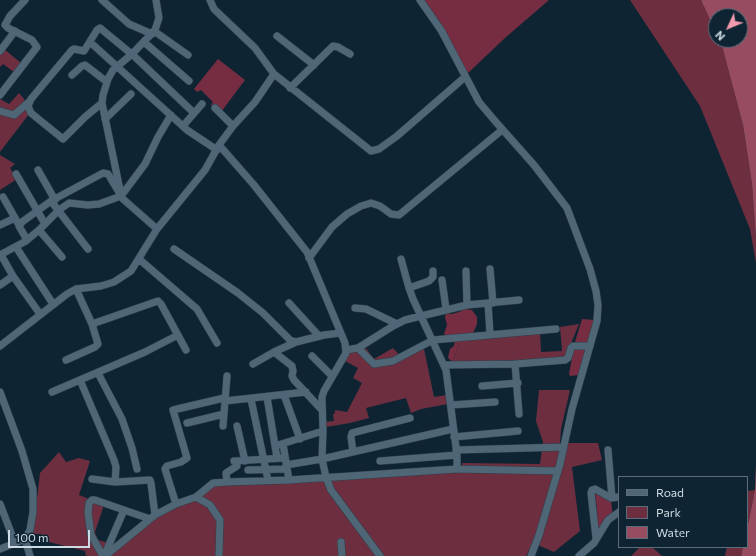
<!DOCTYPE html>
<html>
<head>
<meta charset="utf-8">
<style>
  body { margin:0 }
  #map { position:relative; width:756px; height:556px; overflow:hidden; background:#0e2432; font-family:Commissioner,sans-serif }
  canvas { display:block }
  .legend { position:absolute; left:618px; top:476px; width:130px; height:72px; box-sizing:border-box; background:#0e2432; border:1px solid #5b6d79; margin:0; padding:5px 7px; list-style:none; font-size:12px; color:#cedbe4 }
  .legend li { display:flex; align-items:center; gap:8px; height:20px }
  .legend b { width:20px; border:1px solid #5b6d79 }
  .north { position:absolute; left:708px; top:8px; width:40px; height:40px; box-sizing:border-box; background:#0e2432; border:1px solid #5b6d79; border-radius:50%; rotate:226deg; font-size:11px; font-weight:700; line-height:16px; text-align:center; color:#cedbe4 }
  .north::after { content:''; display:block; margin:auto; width:14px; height:18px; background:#f29aae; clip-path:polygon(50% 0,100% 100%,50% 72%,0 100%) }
  .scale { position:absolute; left:8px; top:530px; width:82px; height:18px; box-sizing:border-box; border:2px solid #cedbe4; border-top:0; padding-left:5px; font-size:12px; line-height:14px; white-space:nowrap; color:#cedbe4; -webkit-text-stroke:3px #0e2432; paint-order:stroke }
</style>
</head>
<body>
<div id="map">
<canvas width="756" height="556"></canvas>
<ul class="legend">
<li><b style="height:5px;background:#4e6676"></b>Road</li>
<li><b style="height:11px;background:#6d2f40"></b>Park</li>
<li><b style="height:11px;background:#984c60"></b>Water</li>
</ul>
<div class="north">N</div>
<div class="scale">100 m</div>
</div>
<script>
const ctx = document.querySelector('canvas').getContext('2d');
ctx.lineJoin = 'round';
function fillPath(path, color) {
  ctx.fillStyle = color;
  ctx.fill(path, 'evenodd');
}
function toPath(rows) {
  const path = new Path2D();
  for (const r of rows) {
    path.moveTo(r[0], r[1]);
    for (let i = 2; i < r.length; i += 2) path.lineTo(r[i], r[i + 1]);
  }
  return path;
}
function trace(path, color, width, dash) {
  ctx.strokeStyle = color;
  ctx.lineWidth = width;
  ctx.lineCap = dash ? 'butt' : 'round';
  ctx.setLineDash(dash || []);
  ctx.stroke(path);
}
const green = toPath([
  [630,0,701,0,716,33,716,40,719,40,722,46,743,125,752,184,756,239,756,263,750,229,700,106],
  [4,49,21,63,14,72,3,64,0,67,0,54],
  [19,93,24,99,29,114,0,152,0,99,9,104],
  [0,155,15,164,10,168,17,179,0,190],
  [579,324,568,351,564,358,468,363,453,362,459,343,470,340,540,332,541,352,562,351,560,327],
  [365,347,374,359,393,348,403,359,424,349,434,397,447,395,448,404,421,409,411,413,406,398,366,408,369,418,350,423,326,427,325,422,334,421,333,414,335,413,335,410,347,412,362,383,353,378,358,368,345,361,350,352],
  [539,390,570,390,561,429,560,443,598,443,602,460,572,467,580,531,554,552,533,543,526,556,86,556,85,551,41,540,41,534,33,534,40,473,59,452,66,462,79,458,90,461,79,495,104,505,95,532,98,540,115,545,154,514,195,495,213,482,462,467,462,463,540,464,543,442,536,421],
  [755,490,747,529,747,491],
  [640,547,652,547,662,556,631,556],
  [727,547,743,547,741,556,725,556]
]);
const forest = toPath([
  [423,0,549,0,505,38,467,74,440,22],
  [218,59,245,80,221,112,211,105,213,102,201,90,197,92,194,89],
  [465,309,472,310,477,317,477,324,470,340,466,343,459,343,453,362,448,358,450,349,454,346,455,340,446,336,444,334,447,325,445,317,446,313,452,314,459,312],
  [582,319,595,320,579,375,570,376,569,374,575,342],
  [595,494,611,500,613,519,597,541,590,512,597,510]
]);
const water = toPath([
  [701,0,756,0,756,239,752,184,743,125,722,46,719,40,740,40,740,16,716,16,716,33],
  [756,465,756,556,741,556,743,547,747,547,747,529,755,490]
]);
const street = toPath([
  [102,0,129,24,152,34],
  [210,0,214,9,255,48,274,74,371,151,379,149,397,136,465,77],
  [420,0,441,30,479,102,495,121,534,165,567,208,590,269,596,291,598,305,597,321,572,409,560,464,539,535,531,556],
  [154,31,188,55],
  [277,36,314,65],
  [90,42,187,130,217,150],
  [144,42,189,81],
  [0,51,15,31],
  [72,75,82,66,85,65,107,82],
  [290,88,333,46,338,47,350,54],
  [0,95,37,47,32,40,8,28,5,25,10,16,25,0],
  [102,103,85,117,63,139,31,113,28,106,31,99,72,50,74,49,84,51,97,30,100,28,134,56,194,113],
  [0,111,14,115,29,102],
  [105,119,131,94],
  [183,126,202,104],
  [233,126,255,102,274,74],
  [219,145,254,185,307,252,345,343,346,353,324,391,322,397,323,431,322,459,326,477,331,490,380,556],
  [38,170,55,200],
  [16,174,45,224],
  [120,190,102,103,103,95,108,79,113,70,132,54,155,30,159,18,156,0],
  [3,197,19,225],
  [51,201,88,249],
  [0,225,15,218],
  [39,230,59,210,69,203,88,205,99,204,121,196,145,164,158,137,171,115],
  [27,240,39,230,62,257],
  [16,247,53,304],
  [174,249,238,293,263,313,290,340,296,342,324,335,340,333],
  [0,255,26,241,27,240,19,226,22,222,51,201,103,173,108,174,123,199,157,229],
  [1,255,13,276,40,314],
  [309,258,332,227,347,214,361,206,371,203,380,206,391,214,399,215,502,130],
  [139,259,197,309,217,343],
  [401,259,409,288,413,299,446,370,457,455,457,469],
  [490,269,493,303],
  [466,271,467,305],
  [442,280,446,309],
  [0,285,13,276],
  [409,288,429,281,433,277,433,271],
  [289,303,319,336],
  [488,303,490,334],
  [355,308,366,309,397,324],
  [92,324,158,301,161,304,186,350],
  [0,346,67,294,76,289,101,286,114,282,131,271,157,229,205,170,219,145,233,126,215,108],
  [358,348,374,364,393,361,433,340,556,329],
  [346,350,358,348,393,326,405,320,421,316,467,305,519,300],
  [274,352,292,366,293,371,292,376,294,380,322,410],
  [312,356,332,376],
  [66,360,95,347,98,344,92,324,76,289],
  [253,364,274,352,296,342],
  [515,364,519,414],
  [444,365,515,364,565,360,568,358,571,348,573,346,590,346],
  [98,373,122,419,132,448,137,469],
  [80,380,114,460,116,467,115,482],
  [482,386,518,383],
  [0,392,22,451,33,489,33,512,30,530,25,539,30,556],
  [52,392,145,352,178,335],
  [284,395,300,439],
  [267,397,277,458],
  [251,399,268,480],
  [225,401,306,392],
  [451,405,495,402],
  [187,423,224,414],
  [223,426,227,376],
  [237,426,245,461],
  [454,437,518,431],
  [283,444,289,480],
  [275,446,323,431],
  [456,450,564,447],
  [608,450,612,498],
  [353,452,351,437,352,433,410,418],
  [234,461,285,458],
  [380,461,457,455],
  [286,465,322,459,453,429],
  [248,470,287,469],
  [92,479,115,482,150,480,151,483,155,515],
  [227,482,226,473,237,466,236,461],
  [196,497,213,483,227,482,289,480,457,469,558,471],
  [0,504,15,543],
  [176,504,165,469,167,466,181,462,187,458,173,410,224,398],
  [596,538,591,493,592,490,595,489,611,498,619,497],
  [341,542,342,556],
  [0,549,25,539],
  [105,554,124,510],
  [103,556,91,535,88,513,89,503,92,500,95,500,150,519],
  [105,556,155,515,176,504,196,497,210,505,220,520,219,556],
  [579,556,594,543,608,520,619,512]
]);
fillPath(green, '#6d2f40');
fillPath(forest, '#762d42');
fillPath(water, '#984c60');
trace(street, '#313e4a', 8);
trace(street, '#4e6676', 7);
</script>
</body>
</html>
